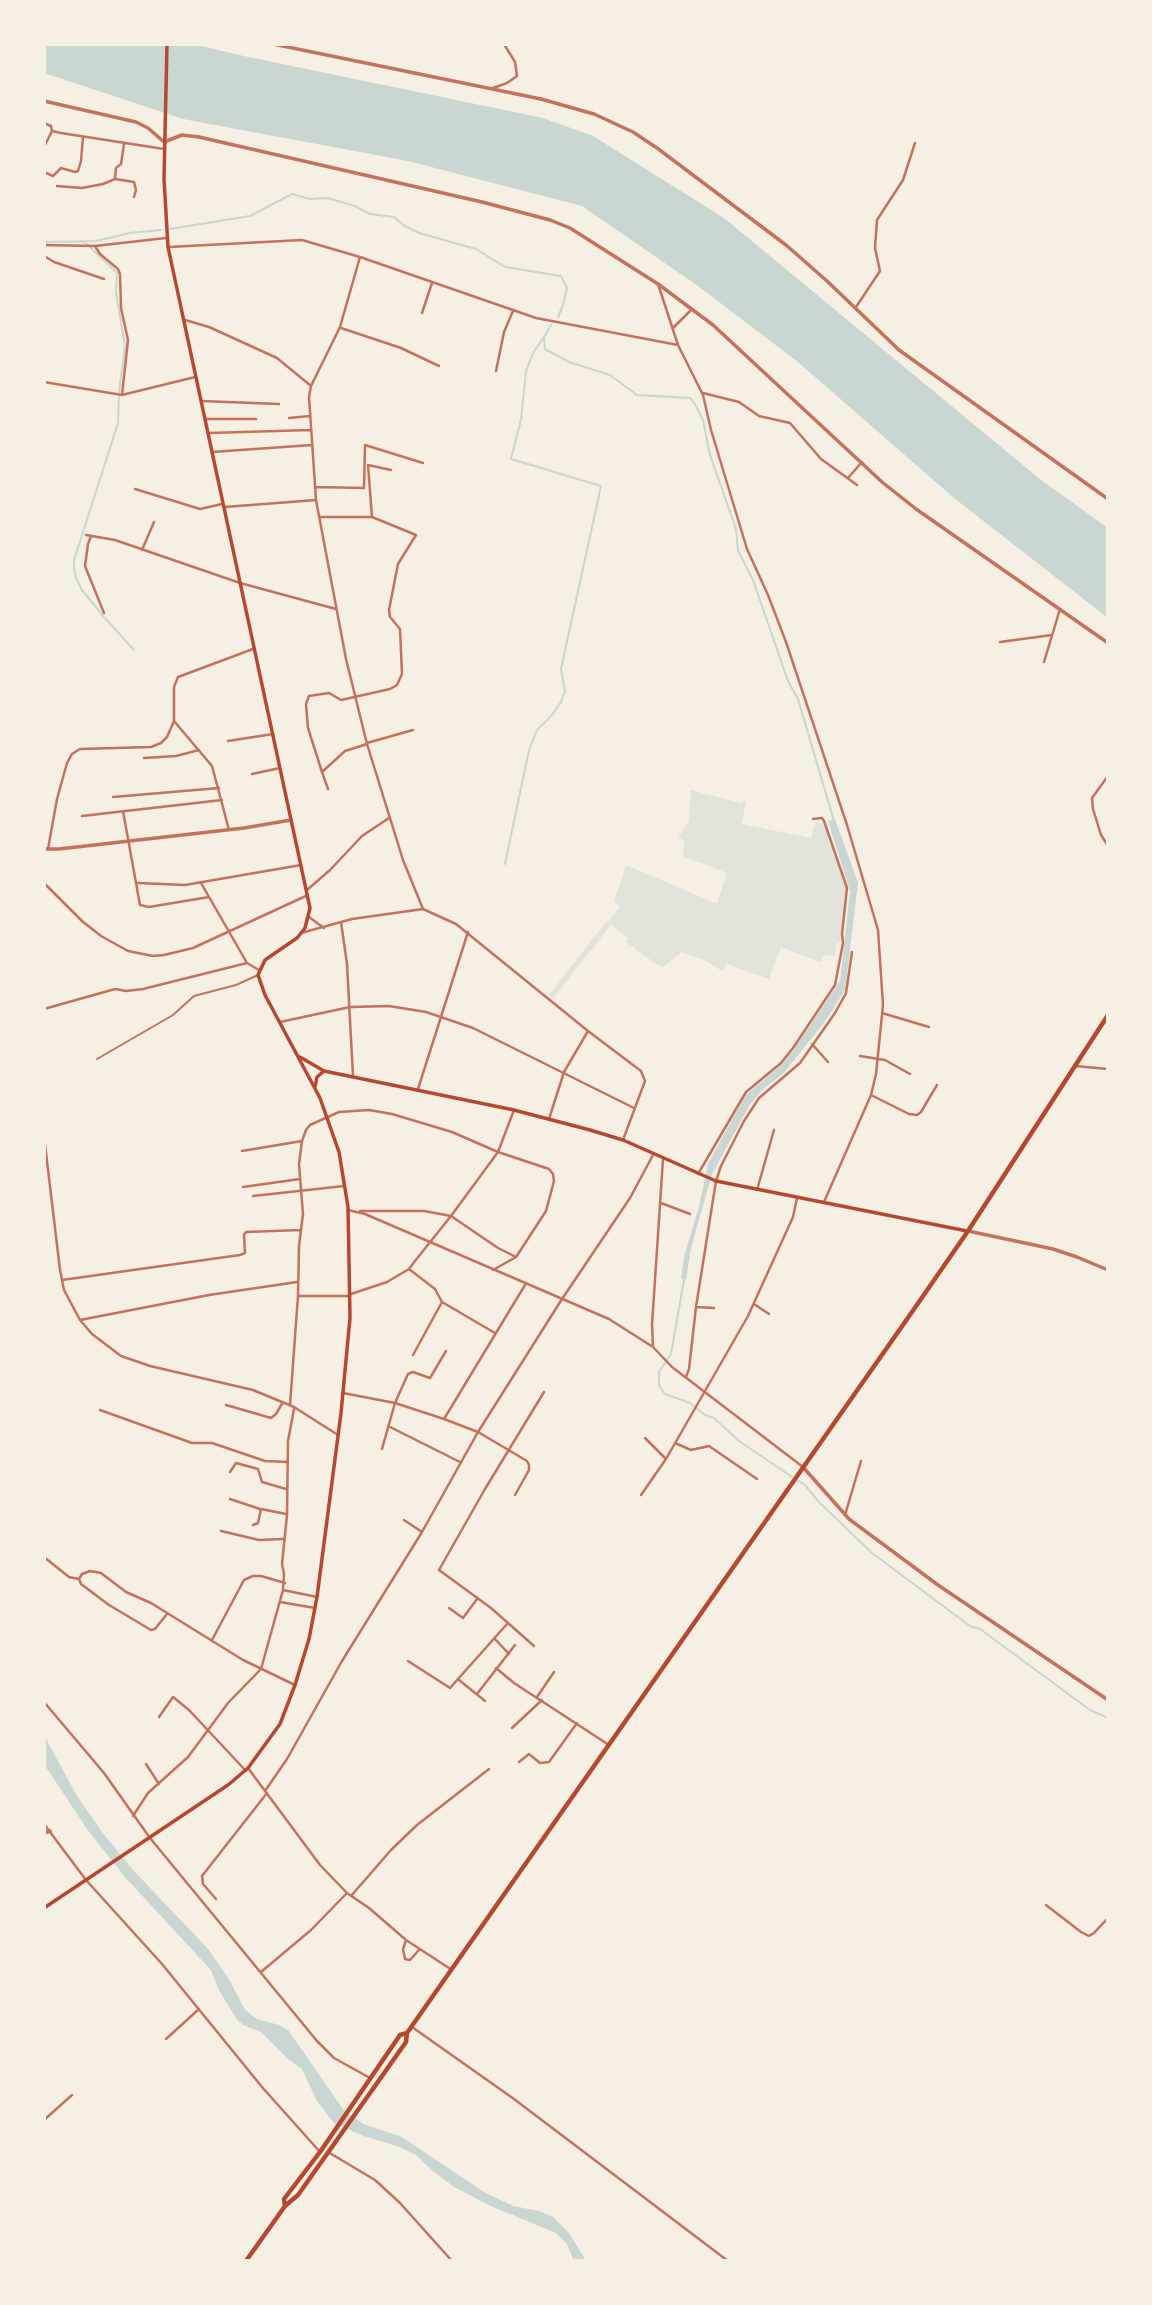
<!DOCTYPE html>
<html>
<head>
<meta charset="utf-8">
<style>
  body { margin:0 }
  #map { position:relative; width:1152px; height:2305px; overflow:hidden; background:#f6efe4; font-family:"Source Serif 4",serif }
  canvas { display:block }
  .frame { position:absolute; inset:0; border:46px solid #f6efe4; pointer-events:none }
</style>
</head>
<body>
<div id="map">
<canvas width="1152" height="2305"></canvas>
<div class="frame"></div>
</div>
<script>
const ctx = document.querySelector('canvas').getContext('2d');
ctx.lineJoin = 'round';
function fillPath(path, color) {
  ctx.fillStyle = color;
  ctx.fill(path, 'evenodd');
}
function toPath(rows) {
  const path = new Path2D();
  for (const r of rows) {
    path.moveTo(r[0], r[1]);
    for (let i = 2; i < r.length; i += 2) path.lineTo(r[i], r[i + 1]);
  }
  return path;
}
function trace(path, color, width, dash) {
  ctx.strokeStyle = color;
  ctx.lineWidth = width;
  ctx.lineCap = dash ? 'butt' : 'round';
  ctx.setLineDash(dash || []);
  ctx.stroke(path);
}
const green = toPath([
  [691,790,740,803,743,801,746,802,742,824,811,838,816,822,823,824,842,875,846,890,840,943,837,943,835,956,824,955,820,962,781,947,769,979,727,964,722,971,704,960,682,952,663,967,656,964,626,942,628,938,611,925,553,998,549,995,606,922,608,922,620,907,614,901,626,865,717,904,727,873,683,856,685,842,678,838,689,821]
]);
const water = toPath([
  [44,44,193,44,239,55,543,118,593,136,724,218,1041,480,1108,528,1108,618,954,498,798,362,698,286,582,206,408,161,183,119,44,73],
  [835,819,858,883,845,990,826,1020,784,1073,762,1090,749,1106,712,1174,691,1248,686,1280,681,1279,684,1257,699,1207,708,1164,722,1138,746,1095,781,1065,793,1051,840,981,850,891,828,821],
  [44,1735,77,1796,105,1836,133,1870,208,1949,229,1979,245,2010,257,2019,279,2025,288,2030,343,2109,363,2124,402,2137,484,2192,513,2206,539,2211,553,2217,569,2233,586,2261,574,2261,567,2244,556,2233,491,2206,454,2187,434,2172,416,2155,400,2147,364,2136,334,2123,317,2101,302,2069,288,2059,261,2032,243,2025,236,2018,219,1990,211,1970,124,1876,87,1829,44,1764]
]);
const stream = toPath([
  [170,229,250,216,292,194,310,199,328,198,355,206,370,214,394,217,403,225,419,233,476,249,505,267,561,276,567,288,563,305,558,317],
  [80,240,88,245,117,273,116,293,125,346,119,392,118,423,74,560,74,567,76,578,82,590,104,617,134,650],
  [44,242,96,241,130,233,161,230],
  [551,325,544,337,545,349,569,362,610,375,637,395,690,398,695,404,703,420,710,455,736,529,738,551,753,580,788,681,798,699,834,821],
  [505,864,529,750,537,730,552,715,561,702,565,691,561,669,601,486,511,459,521,420,526,371,533,353,544,337],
  [684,1280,671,1354,659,1372,659,1385,665,1394,690,1403,705,1415,714,1418,739,1441,792,1477],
  [797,1480,805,1485,819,1502,872,1553,970,1626,980,1629,1090,1710,1108,1718]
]);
const service = toPath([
  [97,1059,173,1015,194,996,236,985,258,975]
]);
const minor = toPath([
  [493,88,507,83,517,76,515,62,504,44],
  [44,123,51,126,52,131,61,133,164,149],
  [44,147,52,131],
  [44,172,53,176,61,168,75,172,78,171,81,161,83,137],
  [115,179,134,182,136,190,134,197],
  [57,186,82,188,103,184,115,179,116,168,121,164,124,144],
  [44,245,95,246,166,238],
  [95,246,100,254,118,269,120,274,121,308,128,340,122,395],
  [169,247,302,240,360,257,536,318,678,345],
  [44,256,54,262,104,279],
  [360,257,340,327,311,386,309,397,316,500,346,659,367,744,403,860,423,909],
  [658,284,678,345,703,395,711,430,747,549,768,595,786,642,847,825,878,930,883,1005,876,1074,871,1095,824,1202],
  [856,307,880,271,875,248,877,220,903,180,915,143],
  [422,313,432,283],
  [185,320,209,327,277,358,311,386],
  [341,328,401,348,439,366],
  [673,328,692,309],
  [496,371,504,332,513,311],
  [44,382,122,395,195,377],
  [703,393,739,402,759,416,790,423,821,459,857,485],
  [201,401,279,404],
  [289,418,310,416],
  [205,419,256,419],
  [209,433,311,430],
  [212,452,312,445],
  [848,478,862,462],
  [316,487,364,488,365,445,423,463],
  [135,489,200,509,222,504],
  [225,507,316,500],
  [319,517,372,517,368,465,391,470],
  [86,535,115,540,240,583,336,609],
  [91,536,88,544,85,566,104,613],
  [142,550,154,522],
  [1000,642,1052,635],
  [1044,662,1060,609],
  [174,721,212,766,229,830],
  [228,741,273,734],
  [367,743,413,730],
  [144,758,176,756,199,750],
  [322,772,308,728,306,704,309,696,329,693,341,700,390,689,397,685,402,674,400,629,390,617,389,610,398,564,416,535,372,517],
  [252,774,280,768],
  [1108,776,1092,798,1093,809,1101,835,1108,846],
  [328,789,322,772,345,751,367,744],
  [113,797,219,788],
  [123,811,140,905,149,907,209,897],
  [82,816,222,800],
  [48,849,57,799,67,763,72,754,80,749,151,747,161,743,167,737,174,721,174,687,178,677,253,649],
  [44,883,82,921,101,936,128,951,153,956,164,955,193,948,308,895],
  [138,883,185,885,301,865],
  [201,883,247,963,259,970],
  [307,890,330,870,362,836,389,818],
  [309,917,324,928],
  [341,922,347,964,353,1076],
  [301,933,352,919,423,909,456,924,588,1031,641,1071,645,1081,623,1140],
  [44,1009,115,989,126,991,143,989,247,963],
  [882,1013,929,1027],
  [280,1022,350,1007,389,1006,426,1012,473,1028,634,1108],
  [812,1044,828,1062],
  [860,1056,885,1060,910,1074],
  [1075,1066,1108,1069],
  [418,1089,468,932],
  [871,1095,909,1114,917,1115,921,1112,937,1085],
  [549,1119,564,1072,588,1031],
  [44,1136,60,1270,64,1290,80,1320,92,1334,121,1356,150,1366,253,1390,294,1407,338,1435],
  [242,1151,302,1141],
  [698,1174,746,1092,781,1063,793,1048,835,985,843,943,842,934,847,888,824,821,822,818,813,819],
  [243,1187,300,1179],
  [757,1190,774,1130],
  [253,1196,344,1186],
  [661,1203,690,1214],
  [348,1210,365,1214,609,1319,653,1347,672,1367,803,1467],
  [360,1211,424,1211,451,1216,498,1248,516,1257],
  [409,1269,435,1289,442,1302],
  [62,1280,240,1255,245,1253,244,1235,246,1232,300,1230],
  [351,1294,387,1282,409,1269,415,1261,451,1216,498,1152,514,1110],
  [298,1296,350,1296],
  [754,1304,769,1314],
  [696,1307,714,1308],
  [80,1320,209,1295,297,1282],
  [653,1347,652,1325,663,1159],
  [413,1355,442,1302,495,1333],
  [686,1377,689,1369,696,1307,716,1181,721,1166,744,1121,759,1098,800,1063,835,1013,846,993,852,952],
  [343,1393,395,1403,444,1419,478,1432,500,1445,527,1461,529,1465,529,1470,515,1495],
  [226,1405,271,1418,276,1414,283,1402],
  [290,1405,298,1296,299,1246,303,1214,299,1164,302,1141,306,1130,310,1125,339,1112,369,1110,392,1114,452,1132,498,1152,549,1169,553,1174,554,1181,546,1211,516,1257,493,1270],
  [294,1409,288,1441,287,1515,282,1564,284,1574,283,1590,317,1597],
  [100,1410,192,1443,212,1443,265,1461,288,1462],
  [444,1419,525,1285],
  [388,1426,460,1462],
  [645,1438,666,1459],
  [675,1443,691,1450,709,1446,757,1479],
  [382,1449,395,1403,408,1374,413,1372,430,1378,446,1351],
  [230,1472,236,1463,258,1469,262,1482,286,1489],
  [641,1495,666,1459,748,1316,793,1217,797,1198],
  [230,1499,260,1509],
  [845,1515,861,1461],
  [404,1520,422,1532],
  [253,1525,258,1523,261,1509,286,1514],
  [221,1531,259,1540,283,1539],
  [44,1557,69,1577,79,1579,81,1584,109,1605,151,1630,155,1629,167,1614],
  [79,1579,82,1574,90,1571,101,1573,126,1592,151,1603,243,1660,295,1685],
  [280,1602,315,1608],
  [449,1608,463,1618,477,1599],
  [495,1639,509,1654],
  [212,1640,244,1580,253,1576,261,1576,285,1583],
  [534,1646,491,1608,439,1570,485,1489,544,1392],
  [408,1661,450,1688,507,1624],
  [496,1668,514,1683,609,1745],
  [459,1680,485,1701],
  [477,1694,515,1645],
  [537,1697,554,1672],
  [44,1702,104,1773,150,1838,317,2041,334,2058,370,2078],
  [159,1717,173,1697,189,1710,246,1771],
  [512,1728,542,1700],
  [519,1762,529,1754,540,1763,549,1762,577,1723],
  [146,1764,159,1784],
  [248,1768,320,1865,347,1893,369,1908,406,1940,452,1970],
  [265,1791,287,1759,342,1661,422,1532,478,1432,562,1299,630,1198,653,1155],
  [133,1816,148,1793,188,1757,228,1703,261,1669,283,1590],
  [44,1824,86,1880,162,1964,262,2087,320,2152],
  [351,1896,391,1850,417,1825,489,1769],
  [216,1899,203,1884,202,1876,267,1793],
  [1046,1905,1081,1932,1089,1936,1094,1933,1108,1918],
  [406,1940,403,1949,405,1959,410,1960,419,1950],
  [261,1972,311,1930,346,1894],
  [412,2027,514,2099,728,2261],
  [166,2039,199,2009],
  [44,2120,72,2095],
  [328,2152,375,2180,400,2203,452,2261]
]);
const tertiary = toPath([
  [273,44,541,99,594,114,633,132,657,148,786,245,827,281,899,350,1108,499],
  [44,101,136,122,148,128,164,142,182,135,199,137,482,202,550,220,570,228,658,284,713,325,882,482,916,509,1108,643],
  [44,849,59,849,244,828,291,820],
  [968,1231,1053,1249,1077,1257,1108,1270],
  [803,1467,849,1519,938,1585,1108,1700],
  [44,1833,50,1831]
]);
const secondary = toPath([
  [300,1057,324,1071,514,1110,590,1130,623,1140,716,1181,967,1231],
  [315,1087,317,1077,324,1071],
  [44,1908,228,1785,248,1768,280,1724,295,1685,309,1639,317,1597,341,1413,350,1318,348,1207,339,1152,320,1098,265,995,258,975,265,960,297,938,305,928,310,908,168,247,164,179,167,44]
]);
const trunk = toPath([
  [285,2206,298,2195,375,2086,406,2042,407,2033,912,1312,968,1231,1108,1015],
  [246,2261,285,2206,284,2199,320,2152,400,2035,407,2033]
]);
fillPath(green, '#e2e4dc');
fillPath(water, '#c9d6d2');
trace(stream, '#c9d6d2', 2);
trace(service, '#c5725c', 2);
trace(minor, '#c5725c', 2.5);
trace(tertiary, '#c5725c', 3.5);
trace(secondary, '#b5482f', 3.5);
trace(trunk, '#b5482f', 4.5);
</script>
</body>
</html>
